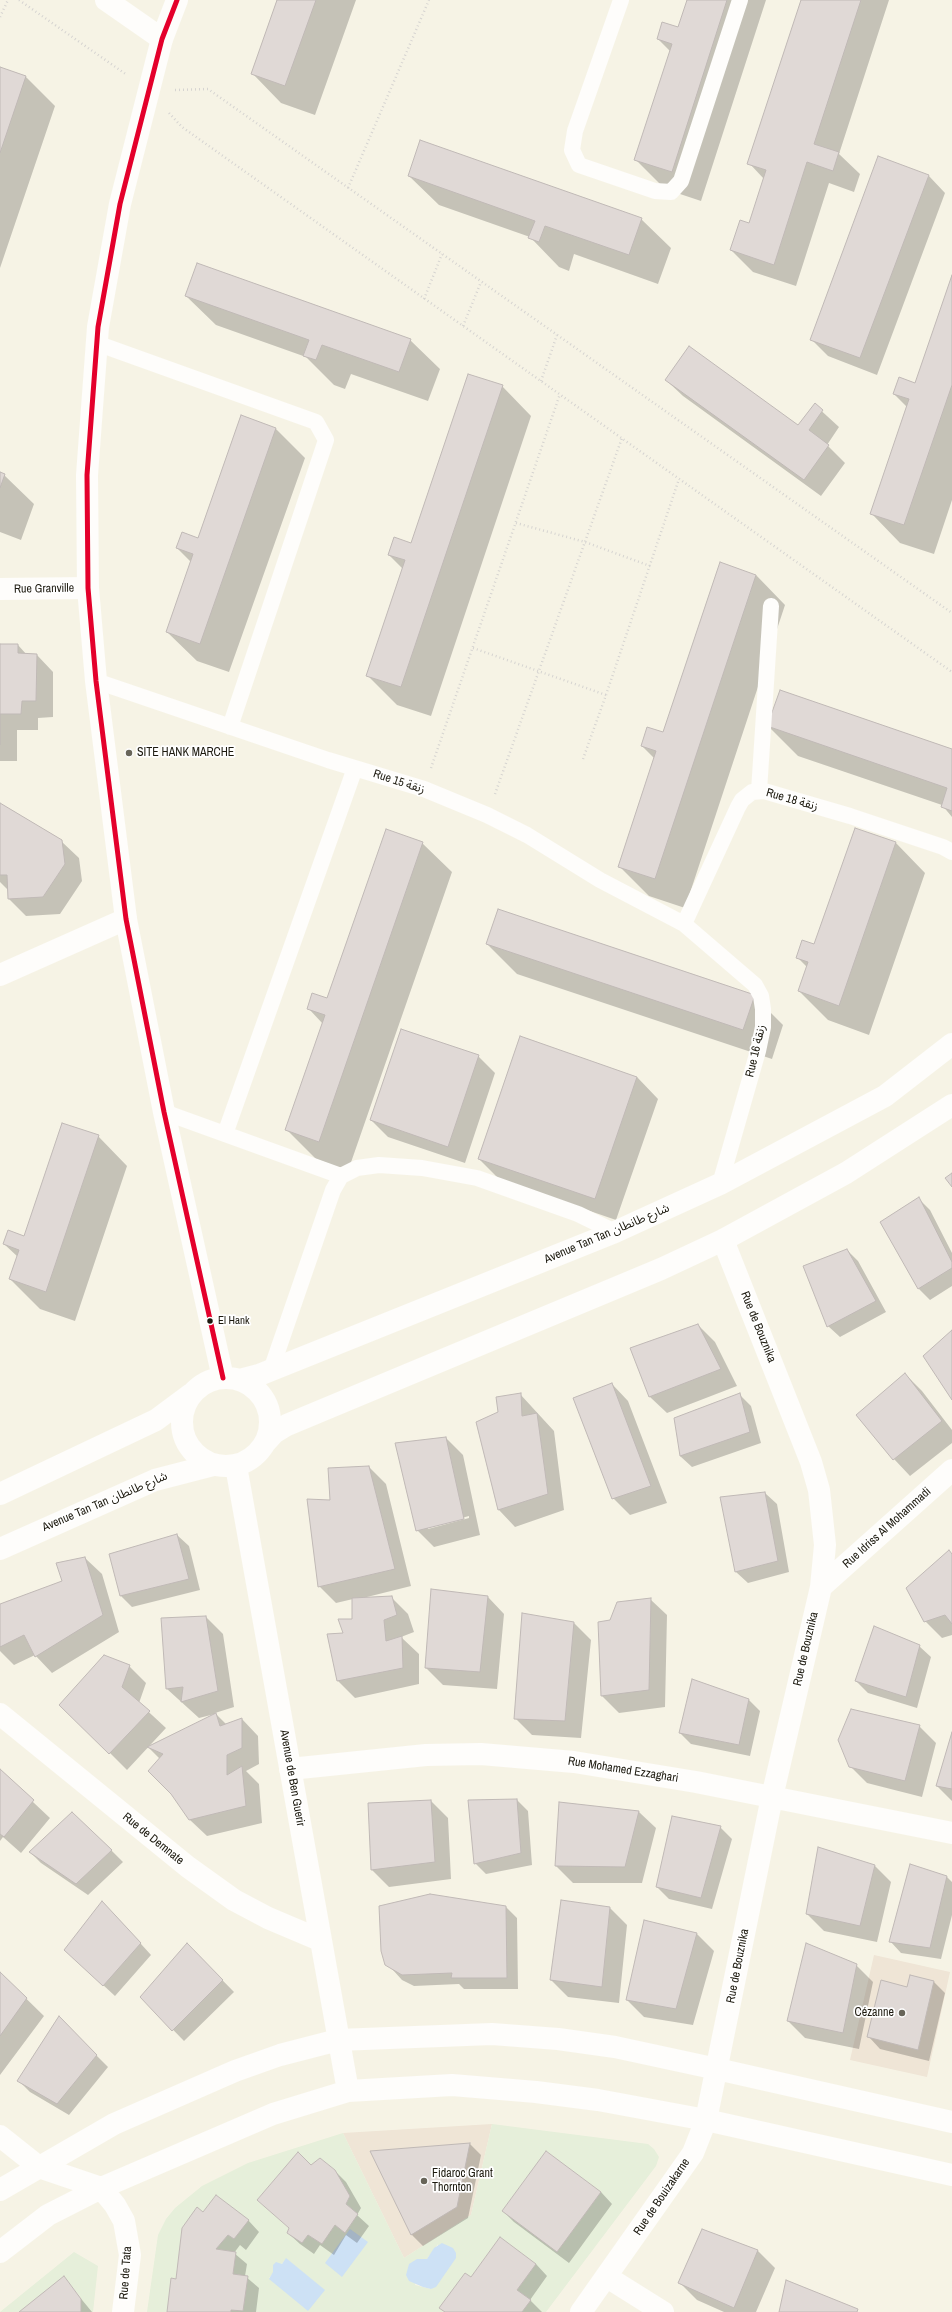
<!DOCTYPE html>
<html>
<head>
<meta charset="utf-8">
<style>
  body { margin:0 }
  canvas { display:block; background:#f6f3e5 }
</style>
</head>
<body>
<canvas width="952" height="2312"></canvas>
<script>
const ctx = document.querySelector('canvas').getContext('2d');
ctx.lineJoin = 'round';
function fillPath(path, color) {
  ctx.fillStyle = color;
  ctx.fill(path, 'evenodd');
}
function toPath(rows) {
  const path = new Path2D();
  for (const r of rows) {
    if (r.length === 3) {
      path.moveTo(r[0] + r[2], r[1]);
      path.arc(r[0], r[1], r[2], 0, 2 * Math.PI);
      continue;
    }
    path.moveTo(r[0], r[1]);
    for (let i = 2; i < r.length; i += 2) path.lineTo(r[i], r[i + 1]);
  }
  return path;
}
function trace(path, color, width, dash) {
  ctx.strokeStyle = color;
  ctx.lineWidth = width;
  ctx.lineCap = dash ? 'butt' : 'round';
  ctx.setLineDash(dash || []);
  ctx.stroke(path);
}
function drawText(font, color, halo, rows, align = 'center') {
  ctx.font = font + ' "Archivo Narrow","Noto Sans Arabic",sans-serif';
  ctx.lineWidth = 3.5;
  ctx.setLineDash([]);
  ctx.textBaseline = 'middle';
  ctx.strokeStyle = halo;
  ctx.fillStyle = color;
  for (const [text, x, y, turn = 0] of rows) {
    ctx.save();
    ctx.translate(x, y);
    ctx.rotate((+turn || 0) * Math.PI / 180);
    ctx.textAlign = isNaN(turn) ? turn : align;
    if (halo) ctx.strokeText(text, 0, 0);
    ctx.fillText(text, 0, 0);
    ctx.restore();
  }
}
const commercial = toPath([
  [874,1955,950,1972,927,2077,850,2060],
  [492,2124,471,2215,404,2258,343,2133]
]);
const green = toPath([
  [492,2124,648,2144,654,2149,659,2157,656,2166,546,2312,522,2312,531,2300,517,2290,536,2264,500,2237,471,2277,465,2273,440,2308,445,2312,231,2312,231,2310,243,2311,248,2276,233,2274,236,2252,216,2249,228,2235,234,2239,248,2220,216,2195,203,2212,197,2208,182,2228,176,2279,171,2278,167,2312,147,2312,158,2235,166,2219,175,2208,202,2186,248,2163,343,2133,404,2258,471,2215],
  [546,2151,601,2192,557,2252,502,2211],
  [298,2152,311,2165,320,2158,335,2170,350,2196,346,2204,358,2214,345,2233,335,2225,322,2244,308,2235,302,2243,287,2233,289,2228,257,2200],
  [438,2244,431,2289,415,2285,417,2259,427,2259],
  [286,2259,324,2290,269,2278],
  [74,2252,98,2266,93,2312,81,2312,81,2298,64,2276,19,2312,0,2312]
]);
const water = toPath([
  [350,2229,368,2242,342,2277,325,2263],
  [442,2243,453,2248,456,2253,456,2258,436,2287,431,2289,423,2287,409,2281,406,2275,409,2264,417,2259,427,2259,434,2248],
  [286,2258,325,2290,308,2311,269,2279,273,2272,273,2265,276,2262,282,2264]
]);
const shadow = toPath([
  [277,0,356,0,315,115,281,103,252,73],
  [688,0,766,0,701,201,665,189,635,159,671,52,658,39,678,29],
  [802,0,889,0,839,154,860,174,854,192,829,183,796,286,753,272,731,250,750,224,764,179,749,163],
  [0,68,26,77,55,106,0,268],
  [409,176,641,219,671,248,658,284,574,254,569,271,559,267,530,237,439,205],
  [929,176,945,193,877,375,828,356,811,339],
  [952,278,952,500,934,554,900,543,871,513,907,407,894,394,916,384],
  [186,296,410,340,440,369,428,401,351,374,345,389,334,385,306,357,216,325],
  [666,380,799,427,815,405,839,427,827,445,845,463,821,496,683,396],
  [502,386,531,416,431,716,397,705,367,675,403,569,389,555,412,544],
  [242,416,276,429,305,458,229,672,197,661,167,632,192,563,177,548,199,539],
  [0,473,4,475,34,504,21,540,0,532],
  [756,575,785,605,685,908,649,896,619,866,655,759,642,746,664,733],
  [0,645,18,645,27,655,37,655,53,672,53,717,38,718,38,730,17,730,17,761,0,761],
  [768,726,952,750,952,817,942,805,798,756],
  [855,829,896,843,925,873,869,1035,828,1020,799,991,807,967,797,957,815,946],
  [0,836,61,841,79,858,82,881,60,914,26,916,9,899,8,890,0,882],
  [422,843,452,872,348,1171,316,1159,287,1130,323,1024,308,1008,328,1000],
  [487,944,754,996,783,1025,772,1059,517,974],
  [478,1056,495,1073,465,1163,388,1137,371,1120],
  [637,1077,658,1099,616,1220,500,1180,479,1159],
  [98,1136,127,1166,75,1321,40,1309,10,1279,18,1257,4,1244,24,1237],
  [919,1199,930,1210,952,1253,952,1286,930,1300,919,1289,882,1222],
  [847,1250,858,1261,886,1312,840,1337,828,1326],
  [698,1325,715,1342,737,1386,667,1413,650,1397,632,1349],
  [905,1374,922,1391,952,1430,952,1443,910,1476,894,1459],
  [612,1384,628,1401,667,1503,630,1515,613,1498],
  [520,1394,554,1431,564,1510,515,1527,499,1510,499,1413],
  [740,1395,751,1406,761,1443,692,1467,680,1456],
  [446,1438,463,1455,480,1535,434,1547,417,1530],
  [469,1516,469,1518,428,1529,428,1527],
  [369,1467,386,1484,411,1586,359,1599,391,1597,408,1614,414,1632,401,1637,419,1654,419,1684,355,1698,338,1681,344,1634,353,1620,353,1599,336,1603,319,1586,331,1501],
  [765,1493,777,1504,789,1572,748,1583,736,1572],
  [177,1535,189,1546,200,1590,132,1607,121,1596],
  [952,1555,952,1635,942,1638,925,1621],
  [85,1558,102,1574,119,1632,52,1673,35,1655,14,1665,0,1651,0,1605,64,1582],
  [488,1597,504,1614,497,1689,443,1685,426,1668],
  [650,1599,667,1615,665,1707,619,1713,602,1696,599,1623,610,1621],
  [523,1614,574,1623,591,1640,581,1738,532,1735,515,1718],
  [206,1617,223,1634,234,1707,215,1713,227,1725,242,1719,258,1736,259,1764,246,1771,259,1784,262,1823,207,1836,190,1820,160,1759,149,1748,215,1714,199,1718,167,1689],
  [919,1646,931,1657,917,1708,868,1693,856,1681],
  [129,1666,146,1683,139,1703,166,1728,127,1770,61,1704],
  [748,1699,760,1711,750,1756,691,1744,680,1733],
  [919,1726,936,1743,922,1797,867,1783,850,1766],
  [952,1734,952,1801,937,1786],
  [0,1771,50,1818,21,1853,3,1837,0,1841],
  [517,1800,528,1811,532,1865,486,1874,475,1863],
  [431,1801,448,1818,451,1879,389,1887,372,1870,369,1804],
  [639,1812,656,1828,642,1883,573,1883,556,1866],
  [720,1827,732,1839,712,1909,669,1899,657,1887],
  [111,1850,123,1862,88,1895,41,1863,30,1852],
  [874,1865,891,1882,877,1942,824,1931,807,1914],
  [910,1865,947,1877,952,1882,952,1915,941,1959,901,1953,890,1941],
  [506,1907,517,1918,518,1989,464,1989,459,1984,414,1986,402,1980,383,1959],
  [610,1908,627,1925,619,2003,568,1997,551,1980],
  [113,1913,151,1955,115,1996,77,1961],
  [645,1921,697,1934,714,1951,693,2025,644,2017,627,2000],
  [187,1944,234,1992,184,2041,141,1997],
  [856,1965,873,1982,859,2049,805,2038,788,2021],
  [0,1973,44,2016,0,2075],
  [934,1982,945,1993,929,2061,880,2049,869,2037,908,1988],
  [59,2018,108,2067,69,2115,30,2092,19,2081],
  [470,2144,481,2155,468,2218,423,2246,412,2235,372,2152],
  [334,2170,346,2182,361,2208,357,2215,369,2226,357,2243,346,2235,334,2255,320,2245,314,2254,300,2244,288,2233],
  [601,2192,612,2204,569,2263,514,2222,503,2211],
  [203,2213,248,2220,259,2232,246,2250,240,2245,234,2253,247,2264,245,2276,259,2288,256,2312,168,2312,177,2280],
  [703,2231,758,2251,775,2268,756,2312,724,2312,697,2300,680,2283],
  [536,2264,547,2276,530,2300,542,2312,445,2312,441,2308,471,2279],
  [64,2278,92,2312,20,2312]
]);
const building = toPath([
  [277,0,316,0,285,86,251,74,277,0],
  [687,0,727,0,672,172,634,160,672,44,657,39,662,22,678,27,687,0],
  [801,0,861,0,814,144,839,152,833,171,807,162,774,265,730,250,740,220,749,223,766,170,747,164,801,0],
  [0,67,26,76,0,153,0,67],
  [420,140,642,218,629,255,545,226,539,242,528,238,535,221,408,176,420,140],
  [878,156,929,175,860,358,810,340,878,156],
  [197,263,411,339,399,372,322,345,316,360,303,356,309,340,185,296,197,263],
  [952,275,952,385,904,525,870,514,909,399,893,394,899,377,915,383,952,275],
  [689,346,798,425,815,403,823,410,809,430,829,445,804,480,665,380,689,346],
  [468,374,503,385,401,687,366,676,405,560,388,555,394,537,411,543,468,374],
  [241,415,276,428,200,644,166,632,193,554,176,548,182,532,198,538,241,415],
  [0,472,5,474,0,488,0,472],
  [720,562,756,575,655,879,618,867,656,751,641,746,647,727,663,732,720,562],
  [0,644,18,644,18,653,37,654,36,701,22,701,21,714,0,714,0,745,0,644],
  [780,690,952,749,952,811,941,807,947,788,767,726,780,690],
  [0,803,62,840,65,864,43,897,8,899,7,875,0,875,0,803],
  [855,828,896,842,839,1006,798,991,808,962,796,958,802,940,814,944,855,828],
  [386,829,423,842,319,1142,285,1130,325,1015,307,1009,312,993,327,998,386,829],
  [498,909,755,995,743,1030,486,944,498,909],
  [401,1029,479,1055,448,1147,370,1120,401,1029],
  [520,1036,637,1077,595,1199,478,1159,520,1036],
  [62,1123,99,1135,46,1292,9,1279,19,1250,3,1244,8,1230,24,1236,62,1123],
  [952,1173,952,1187,945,1178,952,1173],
  [919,1197,952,1262,952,1268,918,1289,880,1222,919,1197],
  [847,1249,876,1301,827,1327,803,1266,847,1249],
  [698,1324,721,1369,649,1397,630,1348,698,1324],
  [952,1330,952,1400,923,1356,952,1330],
  [905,1373,942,1421,893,1460,856,1415,905,1373],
  [612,1383,651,1486,612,1499,573,1398,612,1383],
  [521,1393,522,1416,537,1413,548,1494,498,1510,476,1422,498,1412,496,1397,521,1393],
  [740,1393,750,1432,680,1456,674,1418,740,1393],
  [446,1437,464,1519,416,1531,395,1443,446,1437],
  [369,1466,395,1569,318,1587,307,1499,330,1500,328,1468,369,1466],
  [765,1492,778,1561,735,1572,720,1497,765,1492],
  [177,1534,189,1579,120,1596,109,1554,177,1534],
  [949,1550,952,1554,952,1624,945,1615,924,1622,906,1588,949,1550],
  [85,1557,103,1615,35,1657,24,1635,0,1647,0,1604,62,1581,56,1563,85,1557],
  [431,1589,488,1596,480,1672,425,1668,431,1589],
  [392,1596,397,1615,384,1620,386,1641,402,1636,403,1668,337,1681,327,1634,343,1633,338,1619,352,1619,352,1598,392,1596],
  [651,1598,649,1690,601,1696,598,1622,610,1620,617,1602,651,1598],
  [522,1613,574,1622,565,1721,514,1719,522,1613],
  [206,1616,218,1691,181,1702,183,1687,166,1689,161,1618,206,1616],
  [874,1626,920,1645,906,1697,855,1681,874,1626],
  [104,1655,130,1665,122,1687,150,1711,109,1754,59,1705,104,1655],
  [692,1679,749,1699,739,1745,679,1733,692,1679],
  [851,1709,920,1725,905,1781,849,1767,838,1740,851,1709],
  [216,1713,220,1726,242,1718,242,1748,227,1755,227,1775,242,1766,246,1806,189,1820,171,1794,148,1771,163,1754,147,1747,216,1713],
  [952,1732,952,1789,936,1786,952,1732],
  [0,1769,34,1800,4,1837,0,1834,0,1769],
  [517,1799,521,1853,474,1864,468,1800,517,1799],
  [431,1800,435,1862,371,1870,368,1803,431,1800],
  [559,1802,639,1811,625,1867,555,1866,559,1802],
  [72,1812,112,1850,76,1884,29,1852,72,1812],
  [672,1816,721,1826,701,1898,656,1887,672,1816],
  [818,1847,875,1865,860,1926,806,1914,818,1847],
  [910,1864,947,1876,930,1948,889,1942,910,1864],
  [430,1894,506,1906,507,1978,451,1978,452,1973,402,1975,385,1965,381,1951,379,1906,430,1894],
  [561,1900,610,1907,602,1987,550,1980,561,1900],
  [102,1901,141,1943,103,1986,64,1950,102,1901],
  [644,1920,697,1933,676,2009,626,2000,644,1920],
  [187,1943,223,1980,172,2031,140,1997,187,1943],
  [806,1943,857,1964,843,2033,787,2021,806,1943],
  [0,1972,27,1998,0,2036,0,1972],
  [910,1975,934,1981,918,2050,867,2037,881,1980,907,1987,910,1975],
  [59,2016,97,2055,57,2104,17,2081,59,2016],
  [470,2143,457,2207,411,2235,370,2151,470,2143],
  [546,2151,601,2192,557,2252,502,2211,546,2151],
  [298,2152,311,2165,320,2158,335,2170,350,2196,346,2204,358,2214,345,2233,335,2225,322,2244,308,2235,302,2243,287,2233,289,2228,257,2200,298,2152],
  [216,2195,249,2220,234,2239,228,2235,216,2249,236,2252,233,2274,248,2276,243,2311,231,2310,231,2312,167,2312,171,2278,176,2279,182,2228,197,2207,203,2212,216,2195],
  [702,2229,758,2250,734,2308,678,2283,702,2229],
  [500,2237,536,2264,517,2290,531,2300,522,2312,445,2312,439,2308,465,2273,471,2277,500,2237],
  [64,2276,81,2299,81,2312,19,2312,64,2276],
  [786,2280,858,2309,857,2312,779,2312,786,2280]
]);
const path = toPath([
  [19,0,127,75],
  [0,17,8,0],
  [175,90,208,89,952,613],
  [169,113,182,127,952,672],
  [348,188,429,0],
  [424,299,442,254],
  [463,326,481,282],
  [541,381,557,335],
  [516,523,585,542,650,566],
  [473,648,606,695],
  [583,759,606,695,679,479],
  [431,768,560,394],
  [495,794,622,438]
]);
const lane = toPath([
  [621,0,575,131,572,150,579,165,655,191,671,192,681,181,740,0],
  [96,343,316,422,326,440,230,727],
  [96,681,328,760,424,789,487,815,527,835,600,880,684,924,755,985,761,996,763,1009,763,1027,758,1051,720,1184],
  [759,791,771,606],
  [684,924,738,807,742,800,752,792,764,791,850,816,943,847,952,852],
  [164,1112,341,1176],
  [225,1134,355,768],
  [271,1370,333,1190,341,1176,357,1168,379,1165,422,1168,477,1178,578,1214,615,1232]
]);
const street = toPath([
  [106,0,162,39],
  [0,589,88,588],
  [0,975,126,919],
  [821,1587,952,1470],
  [0,1714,188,1867,234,1900,268,1918,320,1940],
  [290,1769,426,1755,481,1754,574,1762,696,1782,952,1833],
  [0,2136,39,2167,101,2188,115,2205,124,2221,130,2255,123,2312],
  [607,2277,663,2312],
  [581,2312,693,2153,706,2120,772,1797,821,1587,825,1545,819,1490,811,1462,723,1240]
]);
const secondary = toPath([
  [177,0,162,39,120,204,98,327,87,475,88,588,96,681,126,919,164,1112,223,1378],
  [226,1422,44],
  [240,1380,259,1375,615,1232,720,1184,885,1096,952,1044],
  [265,1443,274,1433,287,1425,661,1269,723,1240,846,1173,952,1105],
  [236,1466,348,2091],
  [0,1494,156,1420,191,1394],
  [0,1549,155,1480,213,1465],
  [0,2190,114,2124,235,2071,280,2055,338,2040,492,2034,558,2039,615,2047,717,2069,952,2122],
  [0,2252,48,2215,101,2188,273,2114,348,2091,452,2085,536,2092,598,2100,706,2120,952,2175]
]);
const bus1 = toPath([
  [177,0,162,39,120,204,98,327,87,475,88,588,96,681,126,919,164,1112,223,1378]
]);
const markers = [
  [129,753,4,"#686559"],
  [210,1321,3.5,"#1c190e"],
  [902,2013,4,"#686559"],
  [424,2181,4,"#686559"]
];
const busNames = [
  ["El Hank",218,1321]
];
const streetNames = [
  ["Rue Granville",44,589,-1],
  ["Rue 15 زنقة",399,782,18],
  ["Rue 18 زنقة",792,800,16],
  ["Rue 16 زنقة",756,1051,-77],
  ["Avenue Tan Tan شارع طانطان",607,1234,-23],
  ["Rue de Bouznika",758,1327,68],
  ["Avenue Tan Tan شارع طانطان",105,1502,-23],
  ["Rue Idriss Al Mohammadi",887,1528,-42],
  ["Rue de Bouznika",806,1649,-77],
  ["Rue Mohamed Ezzaghari",623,1770,9],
  ["Avenue de Ben Guerir",292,1778,80],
  ["Rue de Demnate",153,1839,39],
  ["Rue de Bouznika",738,1966,-79],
  ["Rue de Bouizakarne",662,2197,-56],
  ["Rue de Tata",126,2273,-86]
];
const poiNames = [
  ["SITE HANK MARCHE",137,753],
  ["Cézanne",894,2013,"right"],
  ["Fidaroc Grant",432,2174],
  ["Thornton",432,2188]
];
fillPath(commercial, '#efe5d6');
fillPath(green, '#e6efda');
fillPath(water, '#cde1f5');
fillPath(shadow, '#0003');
fillPath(building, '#e0d9d6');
trace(building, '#c0b9b6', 1);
trace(path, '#d6d4d1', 2.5, [1, 3]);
trace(lane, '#fefdfb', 16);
trace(street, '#fefdfb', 22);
trace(secondary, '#fefdfb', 22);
trace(bus1, '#e4002b', 5);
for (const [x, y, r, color] of markers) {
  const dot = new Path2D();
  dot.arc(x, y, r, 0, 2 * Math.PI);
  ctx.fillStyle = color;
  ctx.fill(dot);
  trace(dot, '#fff', 1.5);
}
drawText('11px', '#1c190e', '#fff', busNames, 'left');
drawText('12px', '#1c190e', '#fff', streetNames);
drawText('12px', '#1c190e', '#fff', poiNames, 'left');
</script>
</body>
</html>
